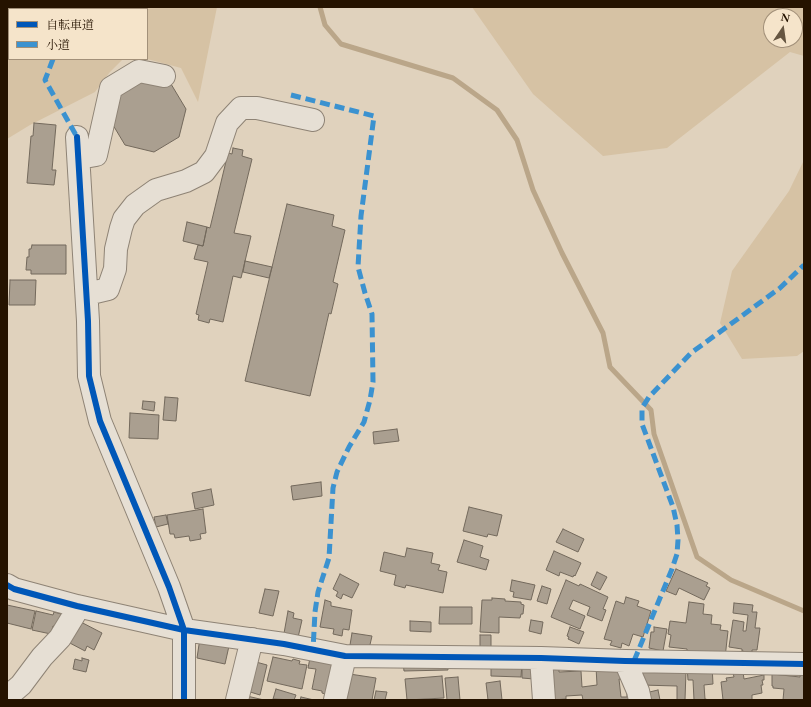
<!DOCTYPE html>
<html>
<head>
<meta charset="utf-8">
<style>
  body { margin:0 }
  #map { position:relative; width:811px; height:707px; overflow:hidden; background:#e0d2bd; font-family:"EB Garamond","Noto Serif JP",serif }
  canvas { display:block }
  .frame { position:absolute; inset:0; border:8px solid #251300; pointer-events:none }
  .legend { position:absolute; left:8px; top:8px; width:140px; height:52px; box-sizing:border-box; background:#f5e4ca; border:1px solid #a29079; margin:0; padding:5px 7px; list-style:none; font-size:12px; color:#251300 }
  .legend li { display:flex; align-items:center; gap:8px; height:20px }
  .legend b { width:20px; border:1px solid #a29079 }
  .north { position:absolute; left:763px; top:8px; width:40px; height:40px; box-sizing:border-box; background:#f5e4ca; border:1px solid #a29079; border-radius:50%; rotate:13deg; font-size:11px; font-weight:700; line-height:16px; text-align:center; color:#251300 }
  .north::after { content:''; display:block; margin:auto; width:14px; height:18px; background:#665642; clip-path:polygon(50% 0,100% 100%,50% 72%,0 100%) }
</style>
</head>
<body>
<div id="map">
<canvas width="811" height="707"></canvas>
<div class="frame"></div>
<ul class="legend">
<li><b style="height:5px;background:#0057b8"></b>自転車道</li>
<li><b style="height:5px;background:#3b92d0"></b>小道</li>
</ul>
<div class="north">N</div>
</div>
<script>
const ctx = document.querySelector('canvas').getContext('2d');
ctx.lineJoin = 'round';
function fillPath(path, color) {
  ctx.fillStyle = color;
  ctx.fill(path, 'evenodd');
}
function toPath(rows) {
  const path = new Path2D();
  for (const r of rows) {
    path.moveTo(r[0], r[1]);
    for (let i = 2; i < r.length; i += 2) path.lineTo(r[i], r[i + 1]);
  }
  return path;
}
function trace(path, color, width, dash) {
  ctx.strokeStyle = color;
  ctx.lineWidth = width;
  ctx.lineCap = dash ? 'butt' : 'round';
  ctx.setLineDash(dash || []);
  ctx.stroke(path);
}
const green = toPath([
  [7,7,217,7,198,102,181,68,147,59,147,9,9,9,9,59,123,59,110,72,95,92,30,125,7,139],
  [472,7,804,7,804,56,790,52,667,148,603,156,533,94],
  [771,16,795,16,795,40,771,40],
  [804,160,804,351,797,356,742,359,720,323,732,271,789,191]
]);
const stream = toPath([
  [320,7,325,25,341,44,453,78,497,110,517,140,533,190,562,253,603,333,610,367,651,410,654,434,697,557,731,580,804,611]
]);
const building = toPath([
  [142,77,171,84,186,109,179,137,154,152,125,145,110,120,117,92,142,77],
  [34,123,56,125,52,170,56,170,54,185,27,183,31,136,33,136,34,123],
  [233,148,243,150,242,156,252,159,234,233,251,236,241,278,233,276,223,322,210,319,209,323,198,320,199,315,196,314,208,262,194,259,198,245,203,246,207,227,210,228,228,153,232,154,233,148],
  [287,204,334,215,332,226,345,230,333,282,338,284,331,314,329,313,310,396,245,381,287,204],
  [187,222,207,227,203,246,183,241,187,222],
  [32,245,66,245,66,274,31,274,31,270,26,270,27,257,29,257,29,249,31,249,32,245],
  [245,261,272,267,269,278,243,272,245,261],
  [10,280,36,280,35,305,9,305,10,280],
  [165,397,178,398,176,421,163,420,165,397],
  [143,401,155,402,154,411,142,409,143,401],
  [130,413,159,415,158,439,129,438,130,413],
  [397,429,399,441,374,444,373,432,397,429],
  [321,482,322,496,293,500,291,486,321,482],
  [211,489,214,505,195,509,192,493,211,489],
  [469,507,502,515,497,536,488,534,487,537,463,531,469,507],
  [203,509,206,533,200,534,201,539,190,541,189,536,175,538,174,534,170,534,167,515,203,509],
  [166,515,168,524,156,527,154,517,166,515],
  [563,529,584,539,578,552,556,542,563,529],
  [464,540,483,546,480,557,489,560,486,570,457,562,464,540],
  [407,548,433,553,431,563,440,565,438,570,447,572,443,593,406,585,405,588,394,585,396,575,380,571,384,552,405,557,407,548],
  [554,551,581,563,575,576,574,575,573,577,560,572,559,576,546,570,554,551],
  [676,569,708,583,706,586,710,588,704,600,679,588,676,595,666,591,676,569],
  [597,572,607,577,600,590,591,585,597,572],
  [340,574,359,584,352,598,343,594,341,599,336,596,338,592,333,589,340,574],
  [512,580,535,585,531,600,513,597,514,592,510,591,512,580],
  [566,580,579,586,580,584,608,597,603,609,606,610,602,621,587,615,590,607,573,600,569,609,585,616,580,629,551,617,566,580],
  [542,586,551,589,547,604,537,601,542,586],
  [265,589,279,591,273,616,259,613,265,589],
  [626,597,639,601,637,606,651,611,643,637,633,634,629,646,622,643,621,648,610,645,612,641,604,639,616,601,624,604,626,597],
  [492,598,505,599,505,601,521,602,521,604,524,605,523,614,521,614,520,618,499,617,499,633,480,632,482,600,492,600,492,598],
  [325,600,331,602,331,606,352,610,349,630,343,629,342,636,333,634,334,629,320,627,325,600],
  [689,602,704,604,703,614,712,615,711,624,721,625,720,630,728,631,725,658,687,651,687,649,669,647,671,635,668,634,670,621,686,623,689,602],
  [734,603,753,605,752,612,757,612,755,628,760,628,757,650,752,650,752,653,742,651,742,649,729,647,733,620,744,622,743,631,746,631,748,615,733,613,734,603],
  [7,605,35,611,31,629,7,623,7,605],
  [440,607,472,607,472,624,439,624,440,607],
  [36,611,53,615,54,612,61,614,58,627,53,626,51,634,32,630,36,611],
  [288,611,294,613,293,618,302,620,297,642,283,639,288,611],
  [77,620,102,633,94,650,87,646,85,651,66,641,77,620],
  [531,620,543,622,541,634,529,631,531,620],
  [410,621,431,622,431,632,410,631,410,621],
  [570,627,584,632,579,644,568,639,569,637,567,636,570,627],
  [654,627,667,629,663,651,649,648,651,632,654,632,654,627],
  [352,633,372,636,369,649,350,645,352,633],
  [480,635,491,635,491,648,480,648,480,635],
  [200,638,229,646,225,664,197,658,200,638],
  [273,657,292,661,293,659,300,661,299,664,307,665,302,689,267,681,273,657],
  [82,658,89,660,86,672,73,669,75,659,82,661,82,658],
  [310,658,339,665,332,696,322,693,322,691,312,689,316,669,308,668,310,658],
  [447,661,448,670,404,671,403,662,447,661],
  [256,662,267,665,260,695,247,691,256,662],
  [491,662,522,663,521,677,491,676,491,662],
  [559,665,559,672,581,671,582,687,597,685,596,667,622,665,623,679,619,679,621,697,627,697,627,688,632,700,583,700,582,695,566,696,566,699,553,700,546,666,559,665],
  [712,665,713,684,704,685,705,699,709,700,694,700,693,680,688,680,687,666,712,665],
  [522,667,534,667,534,679,522,678,522,667],
  [641,669,686,671,685,700,677,700,677,686,641,685,641,669],
  [743,672,744,679,764,675,764,680,762,680,763,685,761,685,762,693,752,695,752,700,723,700,721,682,727,681,726,678,734,677,733,673,743,672],
  [343,673,376,678,372,700,339,700,343,673],
  [772,674,800,677,800,674,804,674,804,700,783,700,784,689,773,688,773,686,772,686,772,674],
  [442,676,444,698,407,700,405,679,442,676],
  [458,677,460,700,447,700,445,678,458,677],
  [500,681,502,700,488,700,486,683,500,681],
  [276,689,296,695,294,700,273,699,276,689],
  [658,690,660,700,643,700,641,694,658,690],
  [376,691,387,692,385,700,374,700,376,691],
  [247,696,264,700,246,700,247,696],
  [301,697,314,700,300,700,301,697]
]);
const minor = toPath([
  [77,137,88,321,89,376,100,421,169,587,184,630,184,700],
  [79,158,96,155,111,88,139,71,164,76],
  [87,294,108,289,115,269,116,249,121,228,124,219,135,205,156,190,186,181,204,172,216,156,227,123,241,108,257,108,313,120],
  [7,585,14,589,77,606,184,630,284,644,345,656,541,658,625,661,804,664],
  [541,658,544,700],
  [625,661,638,691,640,700],
  [7,697,21,685,42,657,60,638,74,615,77,606],
  [237,700,252,639],
  [335,700,345,656]
]);
const quiet = toPath([
  [73,9,74,7],
  [53,59,45,80,77,137],
  [291,95,374,116,361,216,358,267,365,293,372,314,373,382,370,400,364,422,349,447,337,472,333,488,329,558,318,592,315,612,313,650],
  [634,661,672,569,677,554,678,540,677,525,673,507,642,424,642,408,649,397,691,353,780,288,804,265]
]);
const cycleway = toPath([
  [77,137,88,321,89,376,100,421,169,587,184,630,184,700],
  [7,585,14,589,77,606,184,630,284,644,345,656,541,658,625,661,804,664]
]);
fillPath(green, '#d6c2a4');
trace(stream, '#baa689', 5);
fillPath(building, '#aa9f90');
trace(building, '#73695c', 1);
trace(minor, '#8e8375', 24);
trace(minor, '#e6dfd4', 22);
trace(quiet, '#3b92d0', 5, [10, 5]);
trace(cycleway, '#0057b8', 6);
</script>
</body>
</html>
